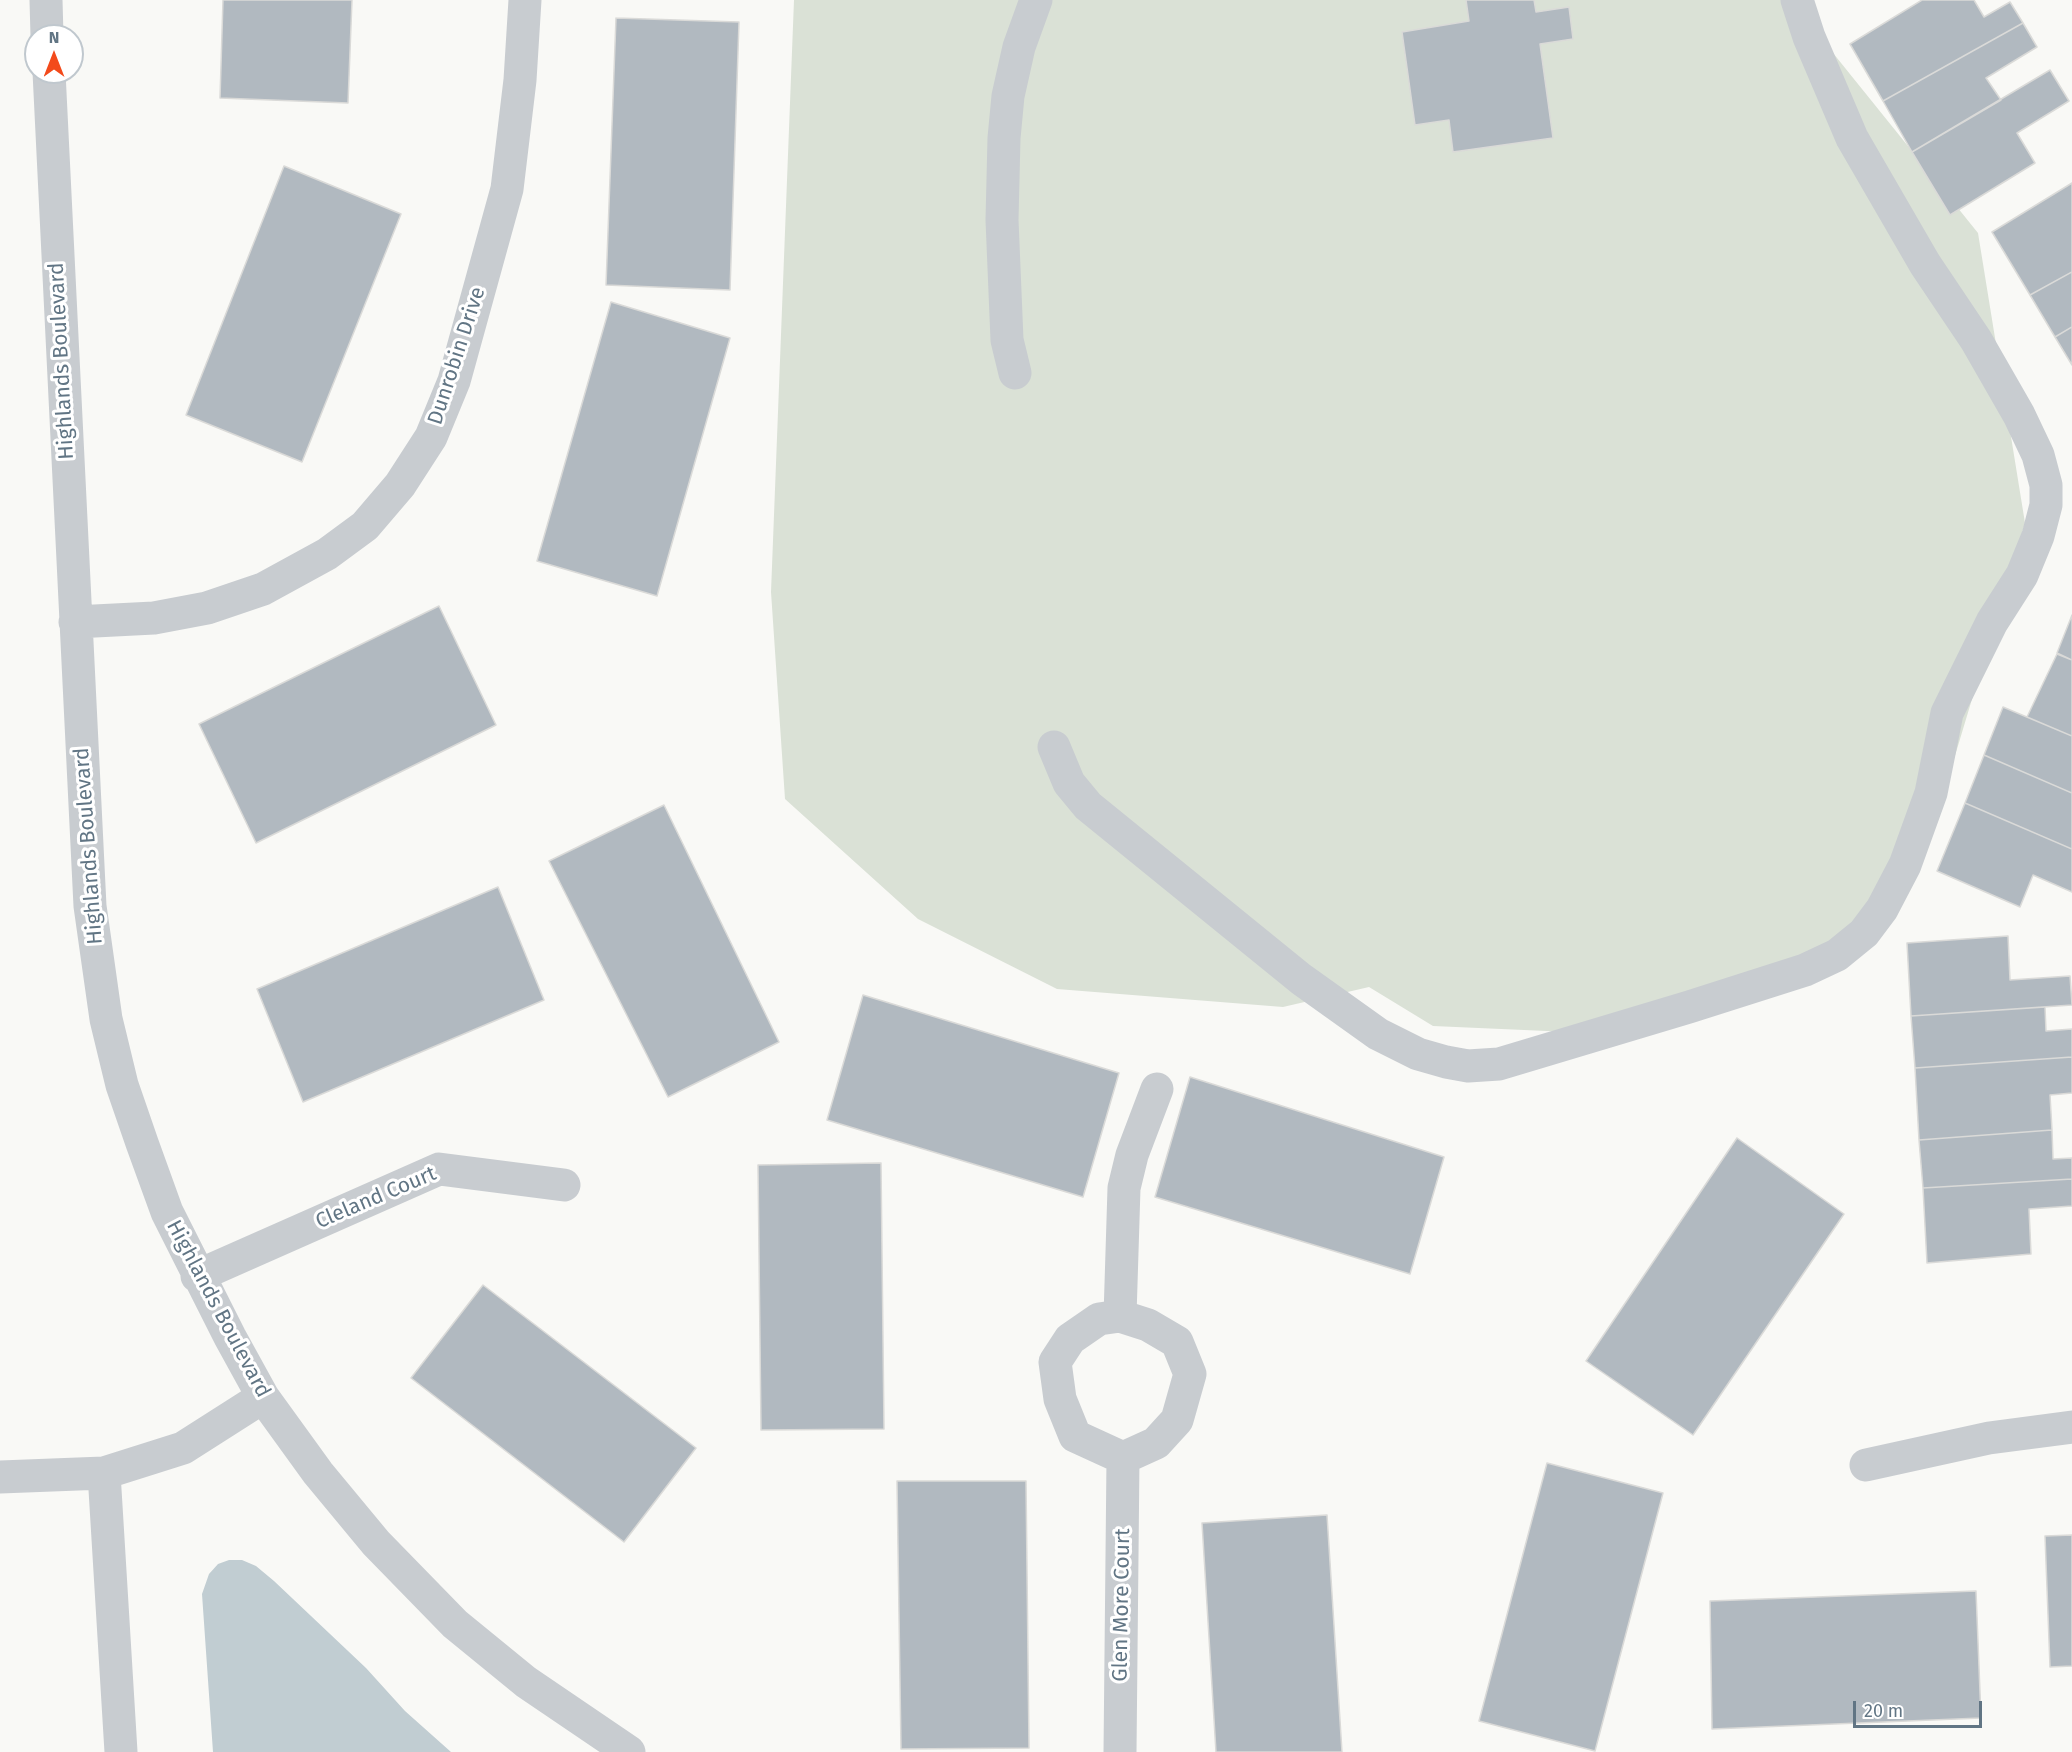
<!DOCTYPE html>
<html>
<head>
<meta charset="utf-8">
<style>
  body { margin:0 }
  #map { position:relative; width:2072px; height:1752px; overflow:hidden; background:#f9f9f6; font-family:"Fira Sans",sans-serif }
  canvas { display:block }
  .north { position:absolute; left:24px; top:24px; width:60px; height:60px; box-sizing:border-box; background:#fff; border:2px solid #c0c8ce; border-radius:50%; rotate:0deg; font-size:16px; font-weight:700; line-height:24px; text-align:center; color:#617584 }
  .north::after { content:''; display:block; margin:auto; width:21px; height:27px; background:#f34a1b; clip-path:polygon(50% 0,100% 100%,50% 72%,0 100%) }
  .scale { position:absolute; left:1853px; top:1701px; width:129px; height:27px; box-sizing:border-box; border:3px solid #617584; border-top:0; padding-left:8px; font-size:18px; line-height:21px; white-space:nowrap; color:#617584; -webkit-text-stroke:4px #fff; paint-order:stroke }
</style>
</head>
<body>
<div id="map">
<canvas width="2072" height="1752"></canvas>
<div class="north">N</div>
<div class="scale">20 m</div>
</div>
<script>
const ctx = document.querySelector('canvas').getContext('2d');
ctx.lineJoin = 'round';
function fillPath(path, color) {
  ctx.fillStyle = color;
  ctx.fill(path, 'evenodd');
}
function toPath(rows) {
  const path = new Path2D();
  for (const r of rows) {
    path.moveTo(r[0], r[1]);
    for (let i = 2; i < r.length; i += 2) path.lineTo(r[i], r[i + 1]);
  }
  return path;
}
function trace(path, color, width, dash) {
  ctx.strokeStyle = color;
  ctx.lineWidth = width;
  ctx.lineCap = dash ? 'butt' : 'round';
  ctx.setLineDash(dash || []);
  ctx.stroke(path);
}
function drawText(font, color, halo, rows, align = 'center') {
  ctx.font = font + ' "Fira Sans",sans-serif';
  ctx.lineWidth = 6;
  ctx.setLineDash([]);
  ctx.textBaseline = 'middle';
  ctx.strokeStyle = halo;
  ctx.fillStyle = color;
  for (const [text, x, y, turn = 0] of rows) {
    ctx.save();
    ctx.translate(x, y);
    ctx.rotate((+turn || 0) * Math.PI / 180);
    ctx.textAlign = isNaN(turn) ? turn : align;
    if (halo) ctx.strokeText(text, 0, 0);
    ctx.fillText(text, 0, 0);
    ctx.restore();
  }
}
const green = toPath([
  [794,0,1801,0,1804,17,1978,233,2025,523,1954,759,1891,895,1786,989,1615,1034,1433,1026,1369,987,1283,1007,1057,989,918,919,785,799,771,592]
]);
const water = toPath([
  [229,1560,242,1560,256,1566,274,1581,366,1668,405,1711,451,1752,213,1752,202,1594,209,1574,218,1564]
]);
const building = toPath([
  [223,0,352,0,348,103,220,98,223,0],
  [1466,0,1534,0,1536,12,1569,7,1573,39,1540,44,1553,138,1453,152,1449,120,1415,125,1402,32,1469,21,1466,0],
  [1922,0,1974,0,1984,17,2010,2,2023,23,1883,101,1850,44,1922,0],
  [616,18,739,22,730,290,606,285,616,18],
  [2023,23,2037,47,1986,78,2001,100,1912,152,1883,101,2023,23],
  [2050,70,2069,101,2017,133,2035,163,1950,215,1912,152,2050,70],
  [284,166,401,214,302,462,186,415,284,166],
  [2072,183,2072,272,2030,295,1992,232,2072,183],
  [2072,272,2072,327,2055,337,2030,295,2072,272],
  [611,302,730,338,657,596,537,561,611,302],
  [2072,327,2072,365,2055,337,2072,327],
  [439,606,496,725,256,843,199,724,439,606],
  [2072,615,2072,660,2057,653,2072,615],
  [2057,654,2072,660,2072,736,2027,717,2057,654],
  [2003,707,2072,736,2072,793,1984,755,2003,707],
  [1984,755,2072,793,2072,849,1965,803,1984,755],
  [1965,803,2072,849,2072,892,2033,875,2020,907,1937,871,1965,803],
  [664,805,779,1042,668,1097,549,861,664,805],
  [498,887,544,1000,303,1102,257,989,498,887],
  [2008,936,2010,980,2070,976,2072,1005,1911,1016,1907,943,2008,936],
  [863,995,1119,1073,1083,1197,827,1120,863,995],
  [2045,1007,2046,1031,2072,1029,2072,1057,1915,1068,1911,1016,2045,1007],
  [2072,1057,2072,1093,2050,1095,2052,1130,1919,1140,1915,1068,2072,1057],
  [1190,1077,1444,1157,1410,1274,1155,1197,1190,1077],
  [2052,1130,2053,1159,2072,1158,2072,1179,1923,1188,1919,1140,2052,1130],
  [1737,1138,1844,1214,1693,1435,1586,1361,1737,1138],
  [881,1163,884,1429,761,1430,758,1165,881,1163],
  [2072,1179,2072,1206,2029,1209,2031,1254,1927,1263,1923,1188,2072,1179],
  [483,1285,696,1448,624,1542,411,1378,483,1285],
  [1547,1463,1663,1493,1595,1751,1479,1721,1547,1463],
  [897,1481,1026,1481,1029,1748,901,1749,897,1481],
  [1327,1515,1342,1752,1216,1752,1202,1523,1327,1515],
  [2072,1535,2072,1666,2050,1667,2045,1536,2072,1535],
  [1976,1591,1981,1718,1712,1729,1710,1601,1976,1591]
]);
const minor = toPath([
  [46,0,47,36],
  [49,72,90,906,106,1019,122,1085,142,1143,167,1212,230,1337,263,1397,318,1473,376,1543,455,1624,526,1682,629,1752],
  [1015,373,1007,340,1002,220,1004,138,1008,96,1019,47,1036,0],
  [75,622,154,618,207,608,263,589,327,554,365,526,400,485,431,437,454,381,507,189,520,80,525,0],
  [1054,747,1069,783,1088,806,1301,979,1378,1034,1418,1054,1446,1062,1468,1066,1499,1064,1689,1007,1805,970,1837,955,1864,933,1882,909,1905,865,1931,793,1947,713,1992,622,2022,575,2038,536,2046,505,2046,485,2038,455,2019,415,1976,340,1925,264,1852,138,1809,37,1797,0],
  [197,1276,439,1169,564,1185],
  [1120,1316,1148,1325,1177,1342,1190,1374,1177,1420,1156,1443,1123,1458,1075,1436,1060,1399,1055,1362,1070,1339,1099,1319,1120,1316],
  [1120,1316,1124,1188,1132,1155,1157,1089],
  [1866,1465,1989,1438,2072,1427],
  [104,1473,121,1752],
  [0,1477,104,1473,183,1448,263,1397],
  [1120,1752,1123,1458]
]);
const streetNames = [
  ["Dunrobin Drive",457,356,-72],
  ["Highlands Boulevard",62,361,-93],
  ["Highlands Boulevard",89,846,-94],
  ["Cleland Court",376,1198,-23],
  ["Highlands Boulevard",218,1309,62],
  ["Glen More Court",1122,1605,-89]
];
fillPath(green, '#dae1d6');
fillPath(water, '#c1cdd2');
fillPath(building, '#b1b9c0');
trace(building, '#dadad8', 1.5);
trace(minor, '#c8ccd0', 33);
drawText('21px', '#617584', '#fff', streetNames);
</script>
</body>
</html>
